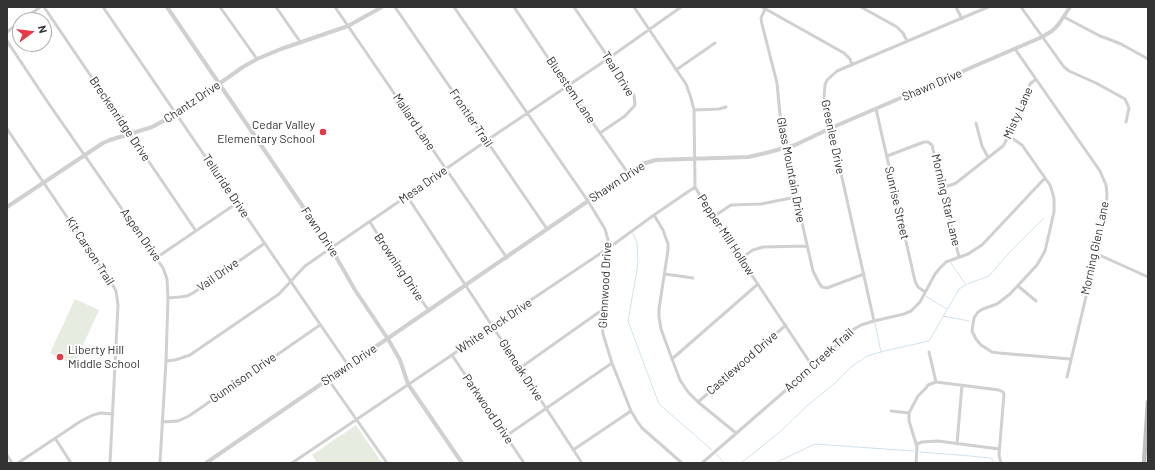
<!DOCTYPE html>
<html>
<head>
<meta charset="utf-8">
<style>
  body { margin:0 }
  #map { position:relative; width:1155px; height:470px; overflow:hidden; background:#fff; font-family:Barlow,sans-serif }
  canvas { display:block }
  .frame { position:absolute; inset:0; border:8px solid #333; pointer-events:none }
  .north { position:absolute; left:12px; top:12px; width:40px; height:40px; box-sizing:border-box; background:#fff; border:1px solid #adadad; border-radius:50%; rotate:75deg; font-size:11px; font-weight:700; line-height:16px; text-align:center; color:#333 }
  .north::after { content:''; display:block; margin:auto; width:14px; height:18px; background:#e63946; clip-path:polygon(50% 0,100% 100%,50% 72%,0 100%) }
</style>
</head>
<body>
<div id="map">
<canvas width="1155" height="470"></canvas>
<div class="frame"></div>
<div class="north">N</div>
</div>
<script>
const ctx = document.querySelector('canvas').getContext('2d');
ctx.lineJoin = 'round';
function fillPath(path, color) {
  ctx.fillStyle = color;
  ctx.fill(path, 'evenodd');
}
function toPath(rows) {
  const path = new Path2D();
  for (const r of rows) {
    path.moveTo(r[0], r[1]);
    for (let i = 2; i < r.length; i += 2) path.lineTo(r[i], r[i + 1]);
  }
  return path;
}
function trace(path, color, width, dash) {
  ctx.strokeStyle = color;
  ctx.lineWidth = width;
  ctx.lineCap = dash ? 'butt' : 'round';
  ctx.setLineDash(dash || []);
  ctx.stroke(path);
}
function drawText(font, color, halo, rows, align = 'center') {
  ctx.font = font + ' Barlow,sans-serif';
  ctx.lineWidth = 4;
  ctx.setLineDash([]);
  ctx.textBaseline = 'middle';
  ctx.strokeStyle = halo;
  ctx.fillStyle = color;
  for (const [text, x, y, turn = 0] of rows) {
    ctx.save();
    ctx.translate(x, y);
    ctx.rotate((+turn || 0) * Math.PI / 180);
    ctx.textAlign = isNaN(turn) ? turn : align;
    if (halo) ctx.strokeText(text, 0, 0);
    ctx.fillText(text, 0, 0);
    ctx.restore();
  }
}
const green = toPath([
  [75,299,99,310,74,365,50,353],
  [356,425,382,463,317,463,312,455]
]);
const stream = toPath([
  [633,233,637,243,638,264,628,321,659,404,712,450],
  [967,284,989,276,1008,254,1044,218],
  [924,295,947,309],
  [943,316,969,321],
  [875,323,881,352],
  [920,452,970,456,991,458,995,463],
  [716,454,724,463],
  [741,463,780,432,808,405,835,383,851,367,867,356,884,351,929,341,959,289,966,285,951,263],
  [775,463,815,444,871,448,914,451]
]);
const minor = toPath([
  [44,7,196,231],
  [103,7,348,365],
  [220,7,257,59],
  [276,7,301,43],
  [335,7,507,258],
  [395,7,547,229],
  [454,7,588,201,605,229,610,247,602,310,602,323,603,334,612,363,631,411,637,421,642,428,682,463],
  [514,7,567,86,628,173],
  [574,7,634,95,635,105,625,116,600,133],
  [634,7,686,84,691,98,694,110,695,187,713,217,813,367],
  [762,7,844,53,850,59,852,65],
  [861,7,897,27,903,33,907,41],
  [956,7,962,19],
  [1021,7,1064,67,1069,71,1096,83,1125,99,1129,108,1126,122],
  [765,9,761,18,762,24,777,83,782,135,813,271,819,283,822,287,827,288,864,274],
  [1064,17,1100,36,1111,40,1121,44,1148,59],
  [23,20,40,7],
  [7,32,20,22],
  [7,41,49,104,156,258,163,268,167,279,168,298,166,361,160,463],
  [1015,49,1100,171,1106,185,1107,194,1106,212,1067,377],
  [676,70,715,43],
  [876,109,915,281,918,287,925,292],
  [694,110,719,109,726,107],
  [976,123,982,146,988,157],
  [7,129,110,280,116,291,118,305,110,463],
  [1009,136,1022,145,1050,185,1054,198,1054,212,1045,251,1037,265,1010,294,997,304,983,309,978,312,974,318,972,331,976,339,981,345,992,352,999,353,1070,359],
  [887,156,924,142,928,142,932,145,959,257],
  [943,187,951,185,956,183,1003,146,1012,130,1030,84,1036,79],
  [407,196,582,463],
  [654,215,663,230,668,244,668,250,659,309,659,317,661,329,672,359,680,380,688,392,698,402,736,433],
  [713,217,731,205,761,204,796,197],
  [370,222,392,258,429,311],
  [1095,253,1148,277],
  [156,258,237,203],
  [741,258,753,250,763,247,807,246],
  [665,274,693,278],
  [1018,286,1036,301],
  [168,298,180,297,187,296,193,293,265,243],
  [874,321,824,97,825,85,827,80,837,71,988,7],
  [929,352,936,382],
  [452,355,524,463],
  [672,359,758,284],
  [166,361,175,360,190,355,279,294,305,266,331,248,407,196,486,141,609,58,681,7],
  [520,368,602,310],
  [328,379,387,463],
  [698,402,786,325],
  [891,411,909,413],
  [162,422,178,421,189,416,320,325],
  [506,436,612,363],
  [55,438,71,463],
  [917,444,922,442,938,441,999,449],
  [957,444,962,385],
  [573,450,631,411],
  [7,455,12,463],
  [18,463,81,421,93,415,101,413,113,414],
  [292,463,452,355,492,326,610,247,654,215,695,187],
  [702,463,831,351,849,332,861,325,874,321,904,314,911,311,920,302,935,274,940,268,946,262,968,254,982,245,1045,178],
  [916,463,917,447,909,421,909,413,918,396,926,388,928,385,936,382,999,390,1003,392,1004,394,999,455,1001,463]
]);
const tertiary = toPath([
  [167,7,331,248,355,290,388,339,400,360,408,384,462,463],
  [7,207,103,143,110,140,152,127,176,114,243,67,257,59,281,49,348,26,382,7],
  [206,463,642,164,656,160,748,157,766,153,795,145,831,128,1042,37,1052,31,1058,25,1070,7]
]);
const secondary = toPath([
  [1144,463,1148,402]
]);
const markers = [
  [323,132,4,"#e63946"],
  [60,357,4,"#e63946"]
];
const streetNames = [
  ["Teal Drive",618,74,58],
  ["Shawn Drive",932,85,-23],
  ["Bluestem Lane",571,90,56],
  ["Chantz Drive",192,102,-34],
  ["Misty Lane",1018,113,-66],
  ["Frontier Trail",471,118,56],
  ["Breckenridge Drive",120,119,56],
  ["Mallard Lane",414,122,56],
  ["Greenlee Drive",833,137,78],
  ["Glass Mountain Drive",791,170,79],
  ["Shawn Drive",617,182,-33],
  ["Mesa Drive",423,185,-35],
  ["Telluride Drive",226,186,56],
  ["Morning Star Lane",946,200,77],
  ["Sunrise Street",897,203,77],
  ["Fawn Drive",320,232,56],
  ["Aspen Drive",141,235,55],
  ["Pepper Mill Hollow",726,235,57],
  ["Morning Glen Lane",1095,248,-78],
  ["Kit Carson Trail",90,251,57],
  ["Browning Drive",399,267,56],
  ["Vail Drive",218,275,-35],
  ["Glennwood Drive",605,285,-87],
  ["White Rock Drive",494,326,-34],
  ["Acorn Creek Trail",819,360,-42],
  ["Castlewood Drive",742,363,-41],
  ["Shawn Drive",349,365,-34],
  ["Glenoak Drive",521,370,57],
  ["Gunnison Drive",243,378,-35],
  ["Parkwood Drive",488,409,56]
];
const poiNames = [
  ["Cedar Valley",315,125],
  ["Elementary School",315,139],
  ["Liberty Hill",68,350,"left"],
  ["Middle School",68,364,"left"]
];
fillPath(green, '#e6ecdf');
trace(stream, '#cfe2ee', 1);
trace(minor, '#d0d0d0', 3);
trace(tertiary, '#d0d0d0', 4);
trace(secondary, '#bdbdbd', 4.5);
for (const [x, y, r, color] of markers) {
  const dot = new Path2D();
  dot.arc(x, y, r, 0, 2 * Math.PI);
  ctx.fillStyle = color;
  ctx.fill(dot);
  trace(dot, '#fff', 1.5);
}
drawText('12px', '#333', '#fff', streetNames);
drawText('12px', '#333', '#fff', poiNames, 'right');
</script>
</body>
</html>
